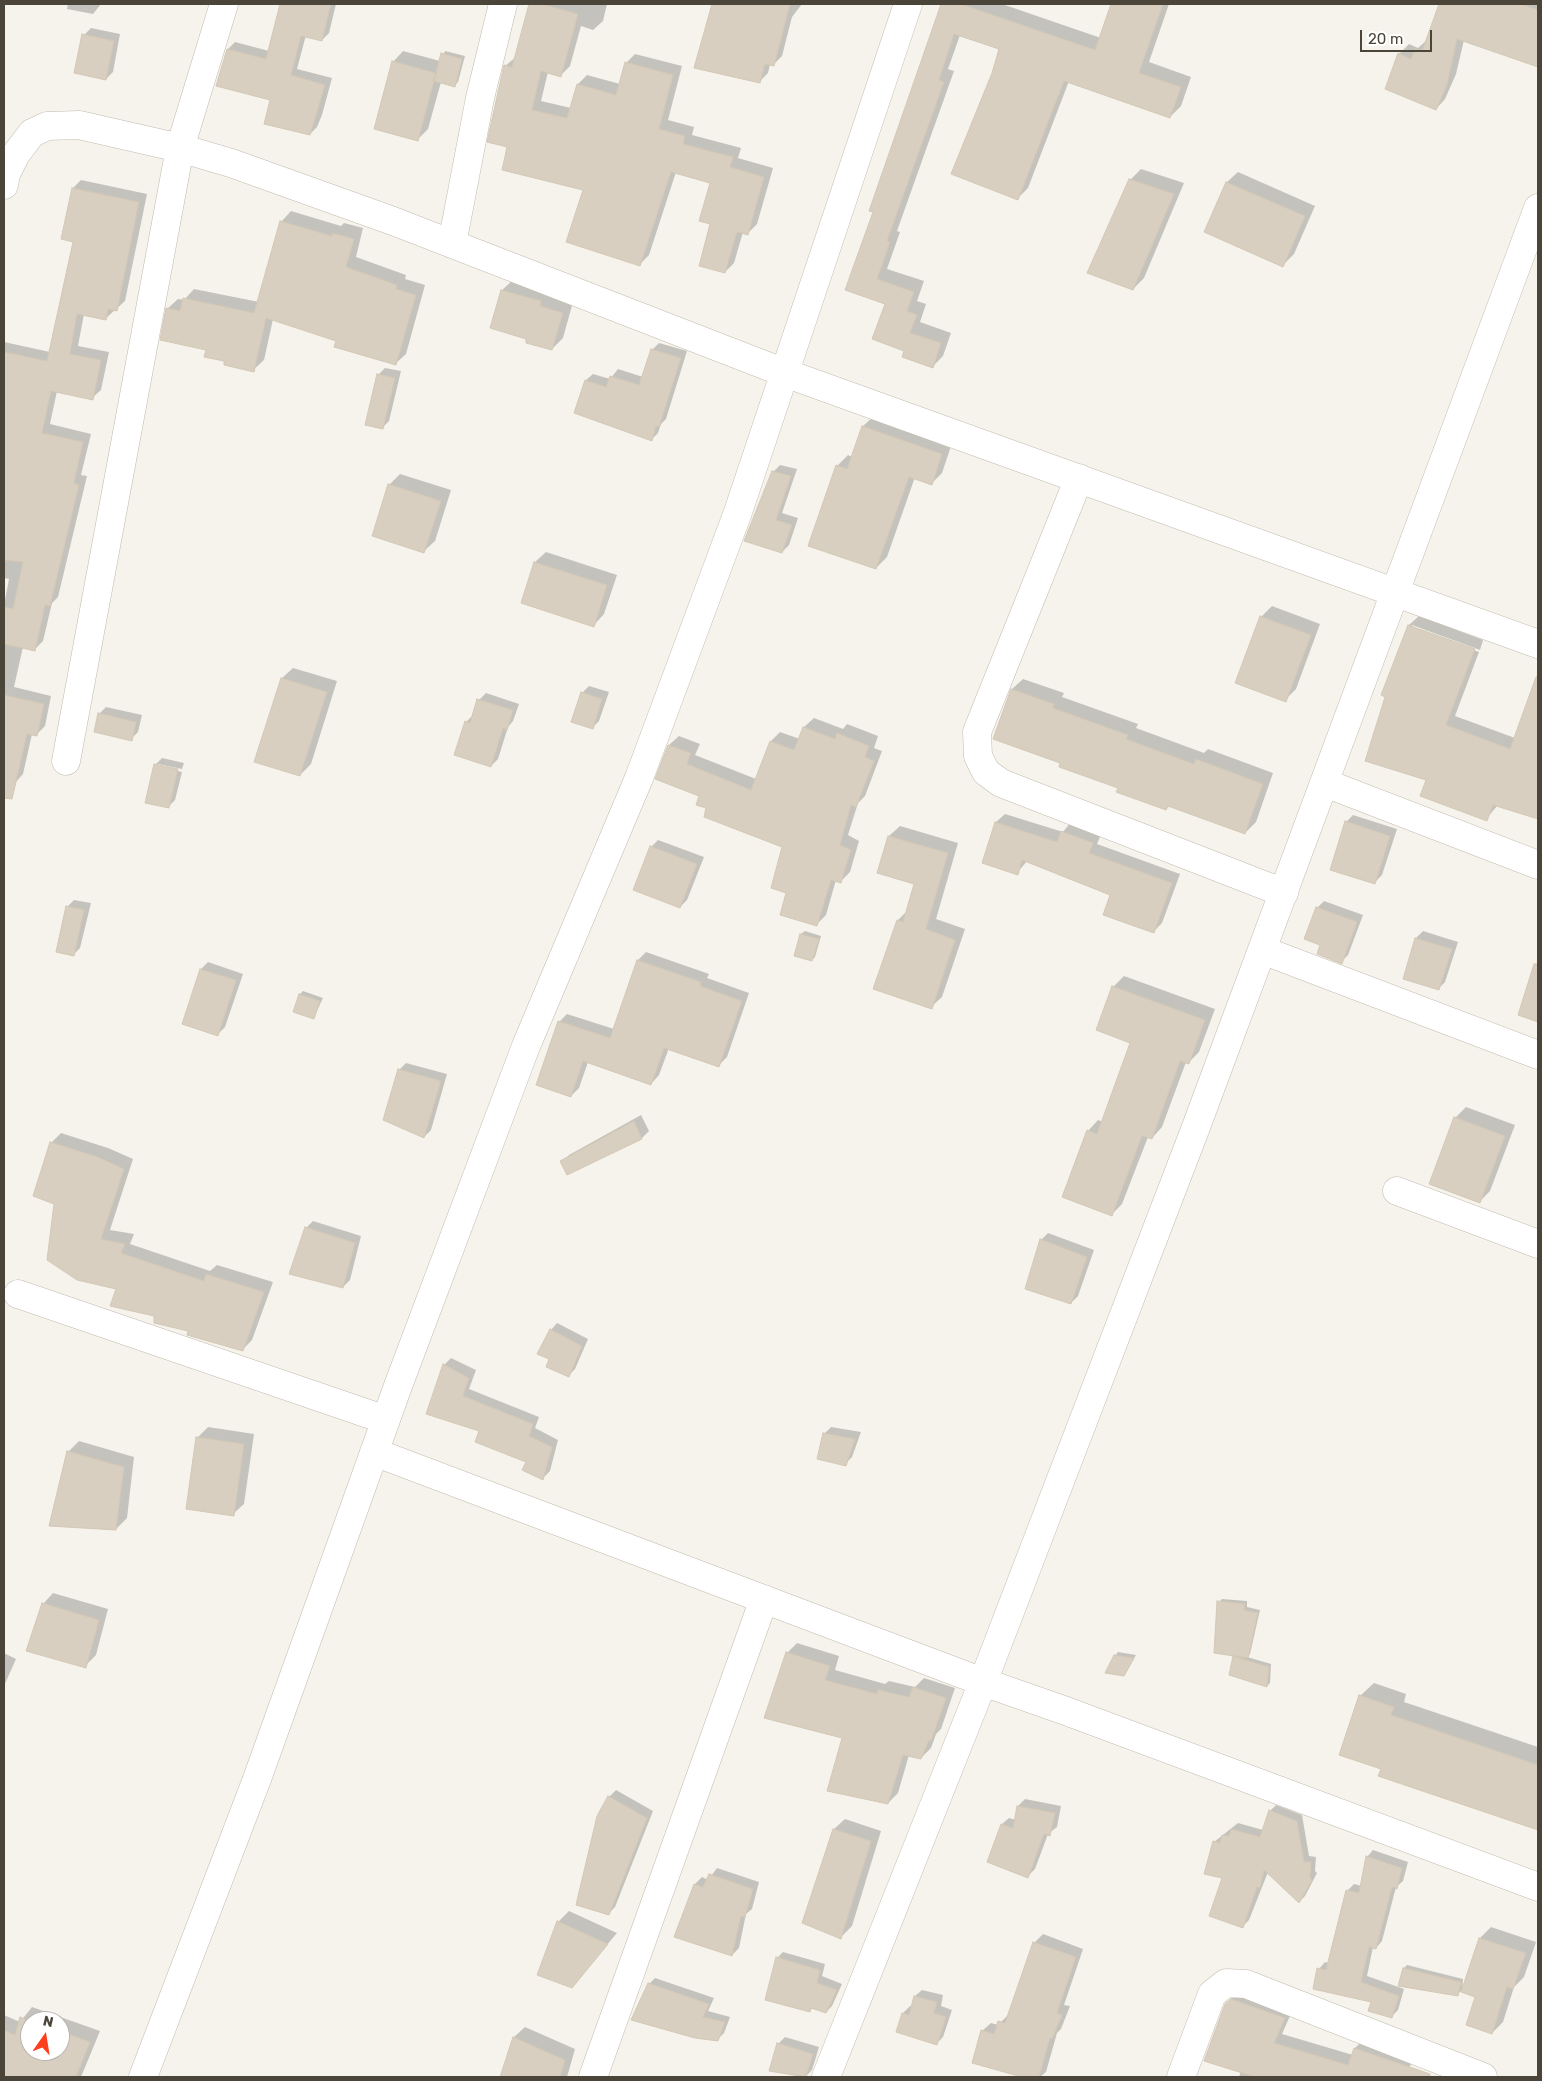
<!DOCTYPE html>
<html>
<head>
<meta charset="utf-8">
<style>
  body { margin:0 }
  #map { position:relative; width:1542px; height:2081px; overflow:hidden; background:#f6f3ec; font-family:Rubik,sans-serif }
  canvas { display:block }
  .frame { position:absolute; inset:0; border:5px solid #4b4439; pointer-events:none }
  .north { position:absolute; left:20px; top:2011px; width:50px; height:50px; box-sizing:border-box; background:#fff; border:1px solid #b7b4b0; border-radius:50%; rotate:13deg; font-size:14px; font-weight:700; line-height:20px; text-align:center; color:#4b4439 }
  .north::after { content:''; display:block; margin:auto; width:18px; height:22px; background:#fc3f1d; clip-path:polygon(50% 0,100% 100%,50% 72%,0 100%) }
  .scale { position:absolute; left:1360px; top:30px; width:72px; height:22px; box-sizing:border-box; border:2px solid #4b4439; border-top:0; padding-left:6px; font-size:15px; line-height:18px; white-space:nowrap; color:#4b4439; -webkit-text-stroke:4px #fff; paint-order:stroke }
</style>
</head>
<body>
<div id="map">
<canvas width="1542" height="2081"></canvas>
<div class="frame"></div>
<div class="north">N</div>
<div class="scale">20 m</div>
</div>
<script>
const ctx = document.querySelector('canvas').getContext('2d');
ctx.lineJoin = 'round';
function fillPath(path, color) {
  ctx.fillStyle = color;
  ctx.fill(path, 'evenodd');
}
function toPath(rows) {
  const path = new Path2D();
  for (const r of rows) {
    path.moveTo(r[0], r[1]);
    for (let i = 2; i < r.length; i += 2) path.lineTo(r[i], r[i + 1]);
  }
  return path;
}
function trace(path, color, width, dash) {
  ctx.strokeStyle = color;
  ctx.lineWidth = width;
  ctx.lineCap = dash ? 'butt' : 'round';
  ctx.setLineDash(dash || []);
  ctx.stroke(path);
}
const shadow = toPath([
  [68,4,101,4,93,14,67,9],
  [281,4,336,4,329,33,322,40,306,35,297,69,332,78,322,115,317,127,310,134,272,99,228,49,235,42,269,51],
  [530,4,607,4,603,21,593,30,581,26,570,66,561,75,548,72,541,101,571,108,578,84,587,75,620,84,626,63,635,54,682,66,668,120,694,127,692,135,741,148,738,158,773,168,757,224,748,233,743,232,734,263,725,272,711,223,712,182,676,172,649,255,640,264,584,189,509,147,505,66,516,57],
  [713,4,802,4,792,17,782,56,773,65,770,64,768,73,759,82,696,67],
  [943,4,1002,4,1101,38,1112,4,1169,4,1149,62,1191,77,1181,106,1170,117,1069,81,1028,188,1018,198,993,74,1000,48,960,35,948,69,954,71,897,231,900,232,887,269,924,281,917,301,926,304,920,322,951,333,943,356,932,367,905,350,887,303,847,289,875,211,871,210],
  [1440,4,1538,4,1538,65,1464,40,1456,74,1445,99,1436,109,1399,54,1409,44,1418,48,1427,40],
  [91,28,120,34,113,72,106,79,84,35],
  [403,51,440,61,445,51,465,56,458,82,455,85,441,82,428,129,418,139,393,62],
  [1141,169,1184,183,1144,278,1133,289,1130,180],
  [1238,172,1315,206,1294,254,1283,265,1206,231,1227,182],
  [81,180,147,194,125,301,105,319,84,314,78,346,109,352,101,390,92,398,57,391,50,424,91,434,81,475,87,476,58,597,52,603,43,641,34,650,23,647,14,687,51,696,45,726,36,735,32,734,23,774,15,783,4,780,4,605,9,579,4,578,4,342,50,352,74,241,73,188],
  [291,211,341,226,344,223,363,228,356,257,406,275,405,279,425,285,406,354,395,364,337,341,273,319,264,360,253,370,226,360,207,349,167,309,178,299,184,300,194,289,259,302,281,222],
  [513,280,573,302,563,338,552,349,528,338,502,290],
  [659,343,687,351,666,419,661,424,658,433,651,440,586,380,593,374,610,379,618,369,643,377,652,350],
  [385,368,401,371,389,421,382,428,378,375],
  [874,416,952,443,942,473,932,483,915,477,887,557,876,568,837,466,848,455,852,457,863,426],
  [780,465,797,469,782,513,798,518,789,545,782,552,746,541,773,472],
  [400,474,451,490,435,541,424,551,389,485],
  [546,552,617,575,604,614,594,625,535,562],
  [1272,606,1320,624,1296,689,1285,700,1261,617],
  [1419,616,1483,640,1480,650,1412,625,1412,628,1479,652,1455,716,1515,738,1538,675,1538,818,1498,805,1486,819,1428,779,1409,625],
  [293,668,337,681,311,764,300,775,282,678],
  [1023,679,1064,693,1062,697,1138,724,1136,728,1204,753,1208,749,1273,773,1256,822,1245,833,1170,806,1166,809,1062,763,995,738,1012,689],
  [589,686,609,692,599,721,592,728,582,693],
  [486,693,519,704,513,721,508,727,498,759,491,766,466,722,473,715,479,700],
  [106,707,142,715,138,732,131,739,99,714],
  [814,718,843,729,847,724,878,736,874,748,882,751,865,796,858,803,848,835,859,841,850,872,841,881,836,880,826,915,817,924,788,892,784,847,707,808,669,745,679,736,700,744,695,755,756,779,771,741,780,732,800,739,804,727],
  [162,758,184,763,182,769,158,764,158,766,182,772,175,800,168,807,155,765],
  [1005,814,1063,832,1071,822,1101,834,1097,844,1180,874,1162,923,1153,932,1112,894,1027,861,1017,873,996,822],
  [1353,815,1397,829,1382,875,1375,882,1346,822],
  [900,826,958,843,936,919,965,929,942,997,931,1007,875,988,898,920,907,911,916,883,889,836],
  [658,840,704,857,687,900,680,907,651,847],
  [74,900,91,903,80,948,73,955,67,907],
  [1324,901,1363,915,1348,955,1341,962,1322,944,1317,908],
  [805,931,821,936,815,957,812,960,801,934],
  [1423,931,1458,942,1445,982,1438,989,1404,978,1416,938],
  [646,952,709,974,707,978,749,993,727,1057,719,1065,669,1048,659,1075,651,1084,588,1062,579,1088,571,1096,559,1022,567,1014,614,1029,638,960],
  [208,962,243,974,225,1027,218,1034,201,969],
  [1538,963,1538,1020,1519,1014,1534,968],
  [1124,976,1215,1009,1199,1052,1188,1063,1186,1062,1162,1127,1152,1138,1148,1137,1122,1204,1112,1214,1088,1131,1098,1120,1103,1122,1131,1042,1113,987],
  [303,991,323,998,314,1017,300,994],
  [406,1063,447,1074,431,1130,424,1137,399,1070],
  [1466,1107,1515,1125,1490,1191,1480,1201,1455,1118],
  [641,1115,649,1131,642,1138,568,1174,562,1162,569,1155],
  [61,1133,108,1148,133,1159,110,1230,134,1234,130,1244,210,1271,217,1265,273,1282,252,1340,242,1350,156,1315,118,1288,56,1203,51,1143],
  [313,1221,361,1236,350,1280,343,1287,306,1228],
  [1048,1233,1094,1250,1078,1296,1071,1303,1041,1240],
  [557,1323,588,1339,575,1369,568,1376,550,1358,551,1330],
  [451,1358,476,1370,469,1389,539,1417,535,1428,558,1440,550,1471,543,1478,527,1461,481,1430,444,1365],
  [208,1427,254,1434,244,1504,233,1514,197,1438],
  [831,1427,861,1432,852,1457,845,1464,824,1434],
  [79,1441,134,1457,127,1518,116,1529,68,1452],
  [53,1593,108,1609,96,1655,85,1666,43,1604],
  [1222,1599,1247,1601,1247,1607,1260,1610,1250,1654,1247,1657,1271,1664,1270,1683,1267,1686,1230,1674,1235,1655,1219,1602],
  [797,1643,839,1656,835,1670,885,1684,889,1681,915,1687,924,1678,955,1688,941,1729,936,1734,931,1748,921,1758,909,1755,898,1793,888,1803,787,1653],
  [1118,1652,1136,1655,1127,1671,1115,1656],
  [4,1653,16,1659,4,1686],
  [1374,1683,1406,1694,1404,1702,1538,1747,1538,1829,1380,1775,1382,1768,1360,1696],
  [616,1790,653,1811,615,1907,608,1914,609,1797],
  [1025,1799,1061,1806,1057,1827,1048,1834,1035,1869,1028,1876,1002,1824,1009,1818,1016,1820,1018,1806],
  [1276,1805,1302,1815,1309,1856,1316,1857,1315,1871,1317,1873,1305,1896,1299,1902,1268,1872,1249,1920,1243,1926,1224,1877,1214,1842,1238,1823,1263,1830,1270,1811],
  [845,1819,881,1831,852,1926,841,1937,803,1922,834,1829],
  [1373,1850,1408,1862,1403,1881,1396,1887,1382,1941,1376,1948,1373,1947,1367,1976,1404,1989,1398,2010,1392,2016,1372,2001,1319,1969,1325,1962,1329,1963,1347,1891,1354,1884,1362,1886,1367,1857],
  [717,1868,759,1882,752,1909,746,1914,739,1948,732,1955,695,1884,702,1877,708,1880],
  [569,1911,617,1933,572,1986,558,1922],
  [1491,1927,1536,1942,1524,1977,1514,1987,1503,2022,1492,2033,1477,1997,1461,1991,1457,1995,1400,1985,1404,1968,1407,1965,1463,1979,1462,1991,1480,1938],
  [1043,1934,1083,1949,1064,2005,1070,2006,1061,2029,1057,2033,1046,2072,1040,2077,1027,2077,973,2062,982,2031,991,2023,998,2025,1009,2014,1034,1943],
  [783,1952,825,1964,822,1976,842,1984,832,2006,826,2012,813,2007,810,2011,777,1958],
  [655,1978,714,1998,708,2011,730,2017,724,2033,718,2039,649,1984],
  [922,1990,943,1995,941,2006,952,2010,943,2037,936,2044,897,2031,903,2013,910,2006,913,2007,915,1996],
  [1236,1994,1293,2009,1282,2034,1353,2055,1355,2048,1364,2039,1414,2056,1406,2077,1239,2077,1241,2071,1226,2004],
  [32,2007,100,2031,81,2077,4,2077,4,2015,20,2022],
  [30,2021,60,2021,60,2051,30,2051],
  [525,2027,575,2049,567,2077,502,2077,514,2037],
  [785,2037,819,2047,812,2070,805,2077,771,2070,778,2044]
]);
const building = toPath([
  [280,4,331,4,322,41,301,36,291,75,325,85,310,135,264,124,270,100,216,86,227,49,266,59,280,4],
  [529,4,541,4,578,14,561,77,541,71,532,110,567,118,577,84,616,95,625,62,673,75,659,129,685,136,683,144,733,157,730,167,764,177,748,235,737,232,725,273,699,266,710,224,699,221,710,183,671,172,640,266,566,242,583,190,502,170,507,147,487,142,504,65,512,67,529,4],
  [712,4,790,4,774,66,765,64,760,83,694,68,712,4],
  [941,4,961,4,1095,50,1111,4,1163,4,1139,73,1181,87,1170,118,1064,81,1018,200,951,174,992,73,999,49,954,34,939,80,944,82,887,241,890,242,877,279,914,292,907,311,917,315,910,333,941,343,933,368,902,357,904,351,872,339,885,304,845,290,873,212,869,211,941,4],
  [1439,4,1521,4,1538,10,1538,67,1457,39,1447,85,1436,110,1385,89,1398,53,1411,59,1415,49,1422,51,1439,4],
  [82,34,114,41,106,80,74,73,82,34],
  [441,53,462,59,455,87,434,81,441,53],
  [392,61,436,73,418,141,374,129,392,61],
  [1129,179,1174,194,1133,290,1087,273,1129,179],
  [1226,182,1305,216,1283,267,1204,232,1226,182],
  [72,188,139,202,117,311,108,309,106,320,77,314,70,354,101,360,93,400,51,391,42,433,83,442,74,483,79,485,50,606,45,605,35,651,4,644,4,607,13,609,23,562,4,560,4,352,47,361,73,242,61,239,72,188],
  [280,221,332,236,332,233,354,239,346,267,397,285,396,289,416,295,396,365,334,347,336,341,266,318,254,372,224,365,224,361,204,357,206,350,160,340,166,308,180,311,183,298,254,313,280,221],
  [501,290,541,301,540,306,563,313,552,350,526,343,526,339,490,328,501,290],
  [651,349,681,358,659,427,656,426,652,441,574,413,585,380,606,387,610,376,639,385,651,349],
  [377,374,395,378,383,429,365,425,377,374],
  [862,426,942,454,932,485,909,477,876,569,808,546,836,465,847,469,862,426],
  [772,471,791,476,776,520,792,525,782,553,744,541,772,471],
  [388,484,441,501,424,553,372,536,388,484],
  [534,562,607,585,594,627,521,603,534,562],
  [1260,616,1311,635,1286,702,1235,683,1260,616],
  [1408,625,1475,649,1446,725,1510,749,1536,677,1538,677,1538,819,1493,805,1487,821,1420,796,1426,780,1365,761,1385,697,1381,695,1408,625],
  [281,678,327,692,300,776,254,762,281,678],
  [1011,689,1054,704,1053,708,1128,735,1126,739,1194,764,1196,759,1263,784,1245,834,1168,806,1166,810,1116,792,1118,788,1059,767,1060,763,993,739,1011,689],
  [581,692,602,699,593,729,571,722,581,692],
  [4,695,44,704,37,736,27,734,12,799,4,798,4,695],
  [477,699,513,710,507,730,503,728,491,767,454,755,465,721,470,723,477,699],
  [98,713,136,722,132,741,94,732,98,713],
  [803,727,835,739,837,733,869,746,865,757,874,761,856,807,851,805,840,845,851,850,841,883,831,880,817,926,780,915,786,893,771,888,782,847,704,817,706,808,696,805,699,796,655,779,668,745,691,753,687,764,751,790,770,741,794,750,803,727],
  [154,764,178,769,169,808,145,803,154,764],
  [1345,821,1390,836,1375,884,1330,870,1345,821],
  [995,822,1057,842,1061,831,1093,843,1089,853,1172,883,1154,933,1103,915,1110,895,1022,860,1018,875,982,863,995,822],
  [888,836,948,853,926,929,955,940,932,1009,873,989,897,920,903,922,914,884,877,873,888,836],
  [650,846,697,864,680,908,633,890,650,846],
  [66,906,84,910,74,956,56,952,66,906],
  [1316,907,1357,922,1342,964,1317,954,1320,945,1304,939,1316,907],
  [800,934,819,939,812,961,794,956,800,934],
  [1415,938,1452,949,1439,990,1403,979,1415,938],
  [637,960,701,982,700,986,742,1001,719,1067,664,1048,651,1085,583,1061,571,1097,536,1085,558,1021,610,1038,637,960],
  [1534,964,1538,964,1538,1022,1518,1015,1534,964],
  [200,969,236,980,218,1036,182,1024,200,969],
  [1112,986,1205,1020,1189,1064,1180,1061,1152,1139,1142,1136,1112,1216,1062,1197,1087,1130,1097,1134,1130,1043,1096,1030,1112,986],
  [299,994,320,1001,314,1019,293,1012,299,994],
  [398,1069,441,1081,424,1138,383,1120,398,1069],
  [1454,1117,1505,1136,1480,1203,1429,1184,1454,1117],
  [634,1121,642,1139,567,1175,560,1161,634,1121],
  [50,1142,98,1157,124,1169,101,1239,125,1244,121,1253,204,1281,206,1274,264,1292,243,1351,187,1335,188,1331,154,1323,154,1316,110,1306,116,1289,77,1280,47,1260,54,1204,33,1196,50,1142],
  [305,1227,355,1243,343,1288,289,1274,305,1227],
  [1040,1239,1087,1257,1071,1304,1025,1289,1040,1239],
  [550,1329,582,1346,569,1377,546,1367,549,1359,537,1354,550,1329],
  [443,1364,469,1378,463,1396,533,1424,529,1436,552,1447,543,1480,522,1470,526,1462,475,1442,479,1431,426,1414,443,1364],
  [823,1433,855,1439,846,1466,817,1459,823,1433],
  [196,1437,244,1444,234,1516,186,1509,196,1437],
  [67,1451,124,1467,116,1530,49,1526,67,1451],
  [1217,1601,1245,1604,1244,1610,1258,1613,1248,1658,1214,1653,1217,1601],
  [42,1603,99,1620,86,1668,26,1651,42,1603],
  [786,1652,830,1666,825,1680,877,1694,878,1690,909,1697,913,1687,946,1698,931,1741,929,1740,921,1759,903,1755,888,1804,827,1791,842,1738,764,1718,786,1652],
  [1114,1655,1134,1658,1124,1676,1105,1673,1114,1655],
  [1233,1656,1269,1667,1267,1687,1229,1675,1233,1656],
  [1359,1695,1394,1707,1391,1715,1538,1765,1538,1830,1378,1776,1381,1769,1339,1755,1359,1695],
  [608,1796,647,1818,609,1915,576,1905,597,1816,608,1796],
  [1017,1806,1055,1813,1050,1836,1044,1834,1028,1878,987,1862,1001,1824,1013,1828,1017,1806],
  [1269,1810,1297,1821,1304,1862,1311,1862,1310,1878,1312,1880,1299,1903,1264,1870,1260,1888,1257,1887,1243,1928,1209,1916,1222,1878,1204,1874,1213,1841,1220,1843,1222,1835,1229,1836,1231,1829,1260,1837,1269,1810],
  [833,1829,871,1841,841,1939,802,1923,833,1829],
  [1366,1856,1402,1868,1397,1889,1392,1887,1376,1949,1369,1947,1361,1982,1399,1996,1392,2018,1368,2011,1371,2002,1313,1989,1317,1968,1326,1970,1346,1890,1359,1893,1366,1856],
  [709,1874,753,1889,745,1917,741,1916,732,1956,674,1937,694,1884,703,1887,709,1874],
  [557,1921,608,1944,572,1988,537,1975,557,1921],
  [1479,1938,1526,1953,1513,1989,1507,1987,1492,2034,1466,2025,1475,1997,1461,1992,1479,1938],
  [1033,1942,1076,1957,1057,2013,1062,2015,1052,2039,1050,2038,1039,2077,1022,2077,972,2063,981,2030,994,2034,998,2021,1005,2023,1033,1942],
  [776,1957,820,1970,817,1983,837,1990,826,2013,811,2008,810,2012,765,2000,776,1957],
  [1403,1968,1461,1982,1458,1996,1398,1986,1403,1968],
  [648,1983,709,2004,703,2017,725,2022,718,2041,695,2038,631,2020,648,1983],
  [914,1996,937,2002,934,2013,946,2017,937,2045,896,2032,902,2013,909,2015,914,1996],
  [1231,1999,1285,2018,1274,2043,1348,2065,1354,2048,1430,2074,1430,2077,1255,2077,1204,2061,1225,2004,1231,1999],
  [20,2017,30,2021,30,2051,60,2051,60,2031,90,2042,76,2077,4,2077,4,2030,15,2035,20,2017],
  [513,2037,565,2060,560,2077,500,2077,513,2037],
  [777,2043,813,2054,806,2077,769,2071,777,2043]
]);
const minor = toPath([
  [4,185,6,174,16,154,32,133,47,126,79,125,180,148,231,163,393,221,785,373,1538,644],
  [452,244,480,98,503,4],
  [1079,478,977,732,978,756,986,772,1001,783,1284,893],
  [66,761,180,148,224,4],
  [1325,783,1538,865],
  [1262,950,1538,1055],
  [1397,1191,1538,1244],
  [18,1294,386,1420],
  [374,1452,983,1682,1066,1711,1538,1887],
  [143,2077,257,1779,398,1386,526,1046,639,778,738,512,908,4],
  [593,2077,764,1599],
  [826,2077,983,1682,1196,1127,1538,208],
  [1181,2077,1212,1994,1226,1983,1246,1984,1483,2077]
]);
fillPath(shadow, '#0003');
fillPath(building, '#d8cfc1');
trace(building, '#d3c7b4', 1);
trace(minor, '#c2bbae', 29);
trace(minor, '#fff', 28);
</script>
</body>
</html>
